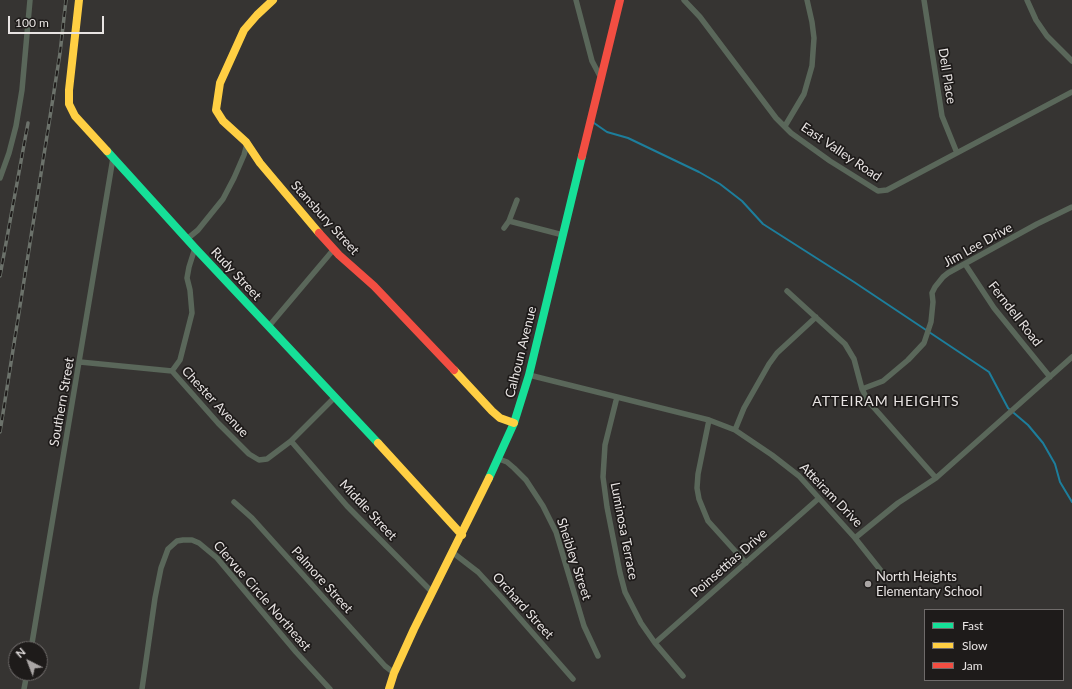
<!DOCTYPE html>
<html>
<head>
<meta charset="utf-8">
<style>
  body { margin:0 }
  #map { position:relative; width:1072px; height:689px; overflow:hidden; background:#363432; font-family:Lato,sans-serif }
  canvas { display:block }
  .legend { position:absolute; left:924px; top:609px; width:140px; height:72px; box-sizing:border-box; background:#1e1b1a; border:1px solid #6f6b6a; margin:0; padding:5px 7px; list-style:none; font-size:12px; color:#e8e4e3 }
  .legend li { display:flex; align-items:center; gap:8px; height:20px }
  .legend b { width:20px; border:1px solid #6f6b6a }
  .north { position:absolute; left:8px; top:641px; width:40px; height:40px; box-sizing:border-box; background:#1e1b1a; border:1px solid #6f6b6a; border-radius:50%; rotate:318deg; font-size:11px; font-weight:700; line-height:16px; text-align:center; color:#e8e4e3 }
  .north::after { content:''; display:block; margin:auto; width:14px; height:18px; background:#aaa6a5; clip-path:polygon(50% 0,100% 100%,50% 72%,0 100%) }
  .scale { position:absolute; left:8px; top:16px; width:96px; height:18px; box-sizing:border-box; border:2px solid #e8e4e3; border-top:0; padding-left:5px; font-size:12px; line-height:14px; white-space:nowrap; color:#e8e4e3; -webkit-text-stroke:3px #1e1b1a; paint-order:stroke }
</style>
</head>
<body>
<div id="map">
<canvas width="1072" height="689"></canvas>
<ul class="legend">
<li><b style="height:5px;background:#16e098"></b>Fast</li>
<li><b style="height:5px;background:#ffcf43"></b>Slow</li>
<li><b style="height:5px;background:#f24e42"></b>Jam</li>
</ul>
<div class="north">N</div>
<div class="scale">100 m</div>
</div>
<script>
const ctx = document.querySelector('canvas').getContext('2d');
ctx.lineJoin = 'round';
function toPath(rows) {
  const path = new Path2D();
  for (const r of rows) {
    path.moveTo(r[0], r[1]);
    for (let i = 2; i < r.length; i += 2) path.lineTo(r[i], r[i + 1]);
  }
  return path;
}
function trace(path, color, width, dash) {
  ctx.strokeStyle = color;
  ctx.lineWidth = width;
  ctx.lineCap = dash ? 'butt' : 'round';
  ctx.setLineDash(dash || []);
  ctx.stroke(path);
}
function drawText(font, color, halo, rows, align = 'center') {
  ctx.font = font + ' Lato,sans-serif';
  ctx.lineWidth = 3.5;
  ctx.setLineDash([]);
  ctx.textBaseline = 'middle';
  ctx.strokeStyle = halo;
  ctx.fillStyle = color;
  for (const [text, x, y, turn = 0] of rows) {
    ctx.save();
    ctx.translate(x, y);
    ctx.rotate((+turn || 0) * Math.PI / 180);
    ctx.textAlign = isNaN(turn) ? turn : align;
    if (halo) ctx.strokeText(text, 0, 0);
    ctx.fillText(text, 0, 0);
    ctx.restore();
  }
}
const stream = toPath([
  [593,121,594,123,607,132,628,138,699,172,720,184,742,201,763,224,854,282,989,372,1008,408,1028,425,1043,443,1055,464,1060,482,1072,502]
]);
const street = toPath([
  [576,0,592,61,601,78],
  [684,0,700,17,776,118,791,133,830,161,878,191,887,190,1072,92],
  [924,0,942,116,957,153],
  [1027,0,1036,20,1047,36,1072,61],
  [785,126,804,94,812,66,814,38,812,22,807,0],
  [0,178,9,153,16,126,22,90,30,0],
  [509,221,563,235],
  [504,228,509,221,517,200],
  [187,239,198,230,223,199,234,178,244,155,247,144],
  [965,264,994,308,1050,377],
  [787,291,845,344,854,359,862,389,868,401,936,478],
  [269,326,334,249],
  [80,362,172,371,218,423,249,454,259,460,267,459,291,441,335,397],
  [172,371,180,360,192,313,190,290,187,278,189,267,195,248],
  [529,375,709,420,735,430,772,455,799,476,855,538,882,572],
  [862,389,883,381,908,360,924,343,931,322,933,302,932,293,935,287,943,277,948,273,1037,224,1072,207],
  [617,397,605,445,603,477,607,507,620,573,625,592,641,623,655,643,683,676],
  [709,420,698,474,697,488,699,499,708,521,746,563],
  [735,430,744,408,769,364,777,353,816,317],
  [291,441,347,506,432,592],
  [499,459,507,462,514,468,526,480,543,506,556,532,584,626,598,656],
  [234,502,252,518,385,666,394,673],
  [855,538,898,503,936,478,1072,357],
  [452,552,478,572,502,598,573,679],
  [655,643,818,499],
  [31,649,113,158],
  [24,689,27,673],
  [142,689,155,598,161,568,168,549,177,541,183,540,192,540,199,543,217,558,296,652,330,689]
]);
const fast = toPath([
  [107,151,195,248,378,443],
  [489,478,514,423,529,375,582,156]
]);
const slow = toPath([
  [79,0,69,90,69,104,75,116,107,151],
  [273,0,257,15,244,30,220,83,216,110,223,121,246,142,260,163,319,233],
  [454,370,492,411,500,418,514,423],
  [378,443,462,535],
  [389,689,394,673,414,629,489,478]
]);
const jam = toPath([
  [582,156,620,0],
  [319,233,339,255,374,286,454,370]
]);
const rail = toPath([
  [0,276,28,123],
  [0,432,53,98,60,53,66,0]
]);
const markers = [
  [868,584,4,"#aaa6a5"]
];
const streetNames = [
  ["Dell Place",947,76,81],
  ["East Valley Road",841,152,34],
  ["Stansbury Street",325,218,48],
  ["Jim Lee Drive",978,245,-29],
  ["Rudy Street",236,274,47],
  ["Ferndell Road",1015,314,52],
  ["Calhoun Avenue",521,352,-76],
  ["Southern Street",62,402,-80],
  ["Chester Avenue",215,402,47],
  ["Atteiram Drive",831,495,46],
  ["Middle Street",368,510,47],
  ["Luminosa Terrace",624,531,79],
  ["Sheibley Street",574,559,72],
  ["Poinsettias Drive",729,563,-41],
  ["Palmore Street",322,580,48],
  ["Clervue Circle Northeast",262,596,49],
  ["Orchard Street",523,606,48]
];
const poiNames = [
  ["North Heights",876,577],
  ["Elementary School",876,592]
];
const neighbourhoodNames = [
  ["ATTEIRAM HEIGHTS",886,401]
];
trace(stream, '#1d7e9c', 2);
trace(street, '#5a675a', 5.5);
trace(fast, '#16e098', 8);
trace(slow, '#ffcf43', 8);
trace(jam, '#f24e42', 8);
trace(rail, '#6c726b', 3.5);
trace(rail, '#1e1b1a', 2, [6]);
for (const [x, y, r, color] of markers) {
  const dot = new Path2D();
  dot.arc(x, y, r, 0, 2 * Math.PI);
  ctx.fillStyle = color;
  ctx.fill(dot);
  trace(dot, '#1e1b1a', 1.5);
}
drawText('13px', '#e8e4e3', '#1e1b1a', streetNames);
drawText('13px', '#e8e4e3', '#1e1b1a', poiNames, 'left');
ctx.letterSpacing = '1px';
drawText('14px', '#e8e4e3', '#1e1b1a', neighbourhoodNames);
ctx.letterSpacing = '0px';
</script>
</body>
</html>
